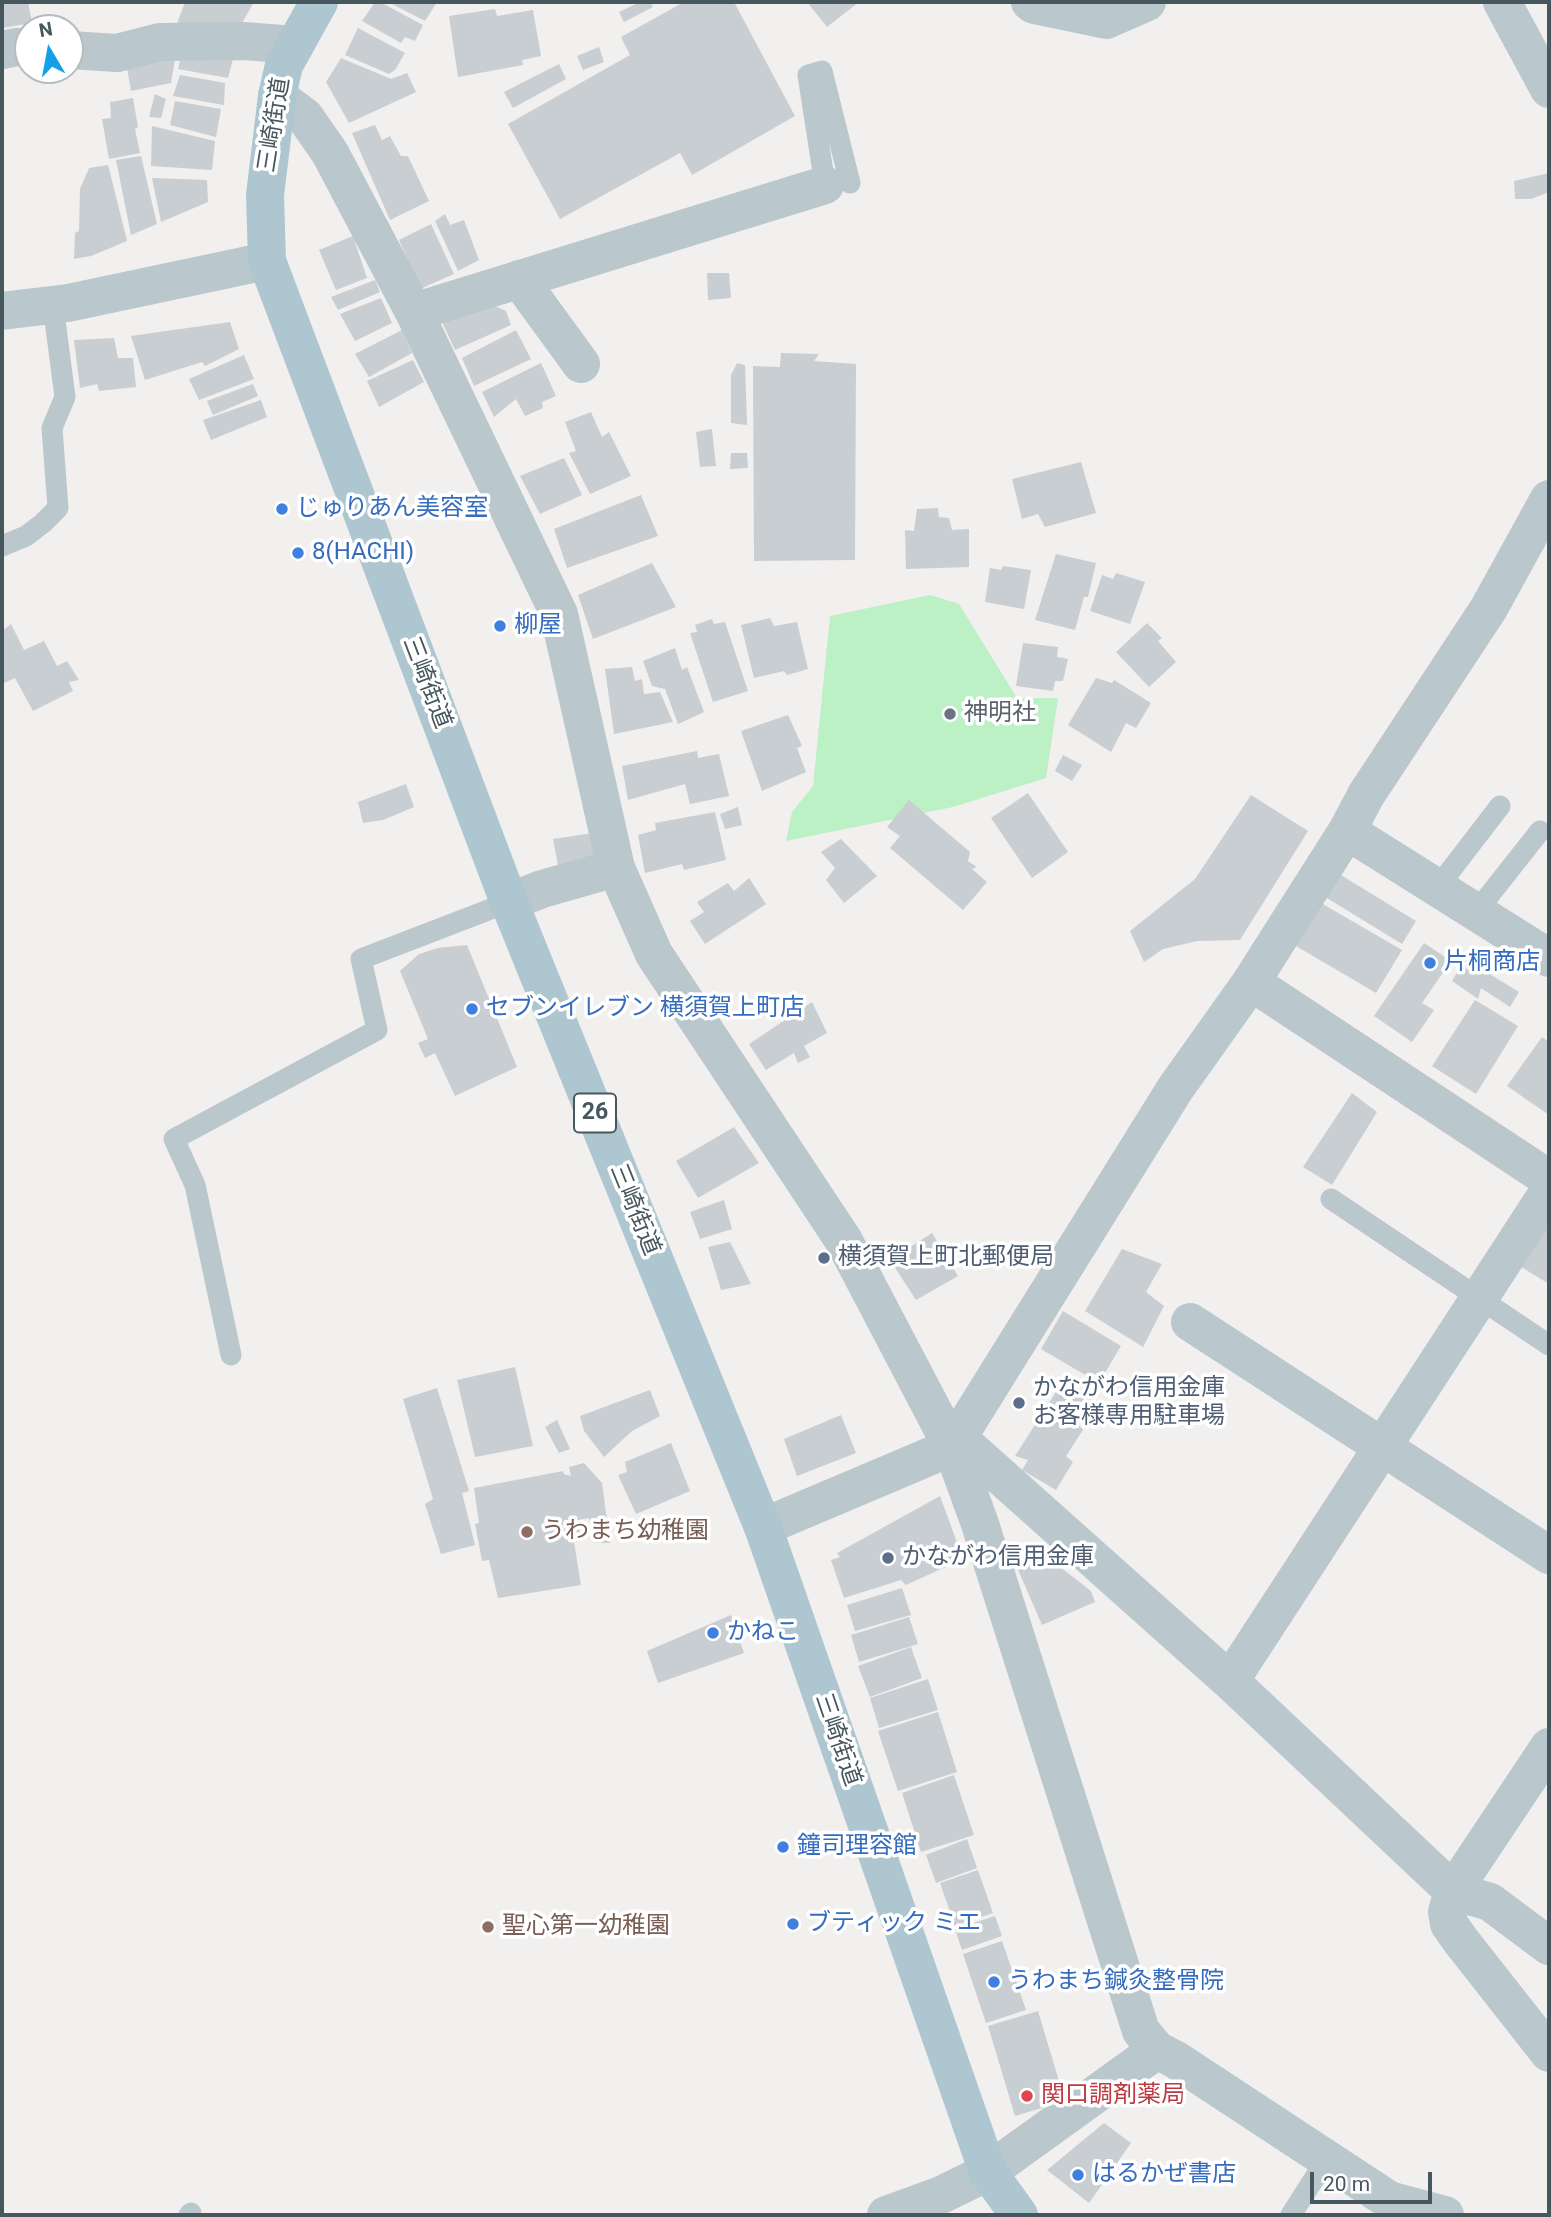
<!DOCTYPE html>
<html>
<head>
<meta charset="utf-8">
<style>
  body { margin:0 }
  #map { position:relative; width:1551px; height:2217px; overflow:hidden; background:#f2efef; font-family:Roboto,sans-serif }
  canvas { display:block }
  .frame { position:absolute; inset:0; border:4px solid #46575d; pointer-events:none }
  .north { position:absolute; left:14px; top:14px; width:70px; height:70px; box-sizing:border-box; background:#fff; border:2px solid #b5bcbe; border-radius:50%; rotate:350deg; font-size:19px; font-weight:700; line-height:28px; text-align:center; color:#46575d }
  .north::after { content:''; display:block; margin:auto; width:24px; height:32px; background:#149fe7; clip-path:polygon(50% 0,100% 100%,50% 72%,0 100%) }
  .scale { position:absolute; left:1310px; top:2172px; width:122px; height:32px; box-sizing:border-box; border:4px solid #46575d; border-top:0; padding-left:9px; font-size:21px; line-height:24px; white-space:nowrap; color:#46575d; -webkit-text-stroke:5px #fff; paint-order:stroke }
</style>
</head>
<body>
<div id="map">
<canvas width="1551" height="2217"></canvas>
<div class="frame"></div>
<div class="north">N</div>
<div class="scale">20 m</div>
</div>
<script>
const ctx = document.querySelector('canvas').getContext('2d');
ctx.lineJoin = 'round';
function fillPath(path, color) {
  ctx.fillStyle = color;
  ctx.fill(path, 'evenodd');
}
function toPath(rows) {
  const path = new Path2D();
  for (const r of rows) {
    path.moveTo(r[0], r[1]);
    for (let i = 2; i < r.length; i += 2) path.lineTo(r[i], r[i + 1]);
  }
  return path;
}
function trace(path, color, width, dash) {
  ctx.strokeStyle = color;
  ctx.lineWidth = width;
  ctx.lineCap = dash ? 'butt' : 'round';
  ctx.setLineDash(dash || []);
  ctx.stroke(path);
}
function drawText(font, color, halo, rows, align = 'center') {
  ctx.font = font + ' Roboto,"Noto Sans JP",sans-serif';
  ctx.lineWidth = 7;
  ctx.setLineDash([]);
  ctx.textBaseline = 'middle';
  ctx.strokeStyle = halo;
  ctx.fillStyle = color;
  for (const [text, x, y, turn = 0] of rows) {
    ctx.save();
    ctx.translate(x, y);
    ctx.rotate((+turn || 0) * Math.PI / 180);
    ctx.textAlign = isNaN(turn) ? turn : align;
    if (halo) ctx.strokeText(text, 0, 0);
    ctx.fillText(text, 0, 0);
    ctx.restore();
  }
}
const green = toPath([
  [930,595,959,604,1017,698,1058,698,1046,778,953,807,786,841,792,812,813,786,830,616]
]);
const building = toPath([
  [2,2,28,2,32,23,2,28],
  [185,2,254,2,238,30,175,29],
  [375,2,380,2,423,25,415,41,405,37,401,43,362,21],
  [388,2,437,2,425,21],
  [640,2,650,2,653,7,624,22,619,12],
  [684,2,734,2,795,116,692,175,680,153,560,219,508,124,630,55,621,37],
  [807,2,859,2,827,27],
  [495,9,497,16,533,10,541,56,522,60,523,65,458,77,449,16],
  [358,28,405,53,395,70,389,74,345,55],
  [599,47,604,62,583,70,577,56],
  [176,53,171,83,131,91,126,62],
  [182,53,233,59,228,78,178,69],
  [341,58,391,79,407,73,416,92,349,123,326,82],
  [559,64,566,79,513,108,504,92],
  [180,75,225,83,224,105,173,96],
  [155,94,166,99,161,118,149,117],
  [133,98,138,127,135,129,140,153,109,159,102,119,111,118,110,102],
  [175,101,221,109,216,137,170,125],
  [375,125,382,140,390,136,401,156,408,156,429,201,390,220,352,133],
  [152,126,215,141,212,170,151,166],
  [141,156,157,224,131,235,116,160],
  [108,165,127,241,91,256,74,259,75,233,79,231,80,189,89,168],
  [1549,173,1549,192,1531,199,1515,199,1514,181],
  [152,178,207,180,208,202,161,222],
  [445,214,450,225,464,220,479,260,458,271,435,221],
  [431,224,454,274,420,289,399,240],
  [353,236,367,278,336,290,319,250],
  [707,273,729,273,731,298,708,300],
  [375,280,380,292,338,310,331,297],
  [381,298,392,323,355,341,340,314],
  [484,301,506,311,511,325,455,350,442,322],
  [230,322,239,349,205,366,202,362,145,380,131,336],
  [402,330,412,353,369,377,355,354],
  [516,330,531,359,474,386,462,358],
  [114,338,118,358,133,358,136,387,99,391,97,384,80,388,74,340],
  [781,353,819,354,814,361,856,364,855,560,754,561,753,366,780,367],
  [244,355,254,379,199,400,189,379],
  [413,360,424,382,379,407,367,381],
  [541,363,556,396,542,402,543,408,525,416,516,399,494,417,482,392],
  [737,363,745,365,747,425,731,423,731,375],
  [253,384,258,396,213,415,207,401],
  [261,400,267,417,211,440,203,420],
  [591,412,602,437,609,432,631,476,590,494,569,453,576,451,565,422],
  [712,429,716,466,700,467,696,432],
  [731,453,747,453,748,468,730,469],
  [564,458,582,495,540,514,520,476],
  [1081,462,1096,513,1045,527,1038,514,1022,519,1012,479],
  [641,495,658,536,567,568,554,529],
  [938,508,939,517,949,518,952,530,969,529,969,567,906,569,905,530,914,531,917,509],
  [1056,554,1096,563,1088,597,1084,597,1075,630,1035,620],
  [652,563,676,607,593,639,578,595],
  [1003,566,1031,570,1024,609,985,602,990,568,1001,570],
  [1116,573,1145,582,1130,624,1090,611,1102,575,1113,579],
  [770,618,774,626,797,622,808,669,787,675,784,671,754,678,741,625],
  [712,619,714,624,725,622,748,691,713,702,690,633,697,632,695,625],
  [1147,623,1162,638,1158,641,1176,662,1149,687,1116,652],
  [11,624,24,650,44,641,57,666,67,661,79,680,69,682,73,691,33,711,15,678,2,684,2,631],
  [1023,643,1058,647,1057,657,1068,659,1063,681,1055,681,1053,691,1016,686],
  [675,648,682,670,687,667,704,712,678,724,665,689,652,686,643,661],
  [632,667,635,681,642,679,644,694,660,692,673,722,614,734,605,669],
  [1096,678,1112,683,1114,680,1151,703,1136,728,1126,723,1111,752,1068,725],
  [788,715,802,746,797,748,806,772,762,791,741,731],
  [697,751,698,758,719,754,729,796,690,804,685,784,628,800,622,766],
  [1063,755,1082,765,1072,781,1055,771],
  [406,784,414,807,383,820,363,823,358,802],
  [1028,793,1068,852,1032,878,991,818],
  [1251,795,1308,831,1240,940,1197,941,1163,949,1144,962,1130,931,1195,879],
  [909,800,970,852,968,861,977,867,972,869,987,882,963,910,890,848,900,836,887,827],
  [738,807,742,825,725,829,720,814],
  [715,812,726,860,684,870,682,864,645,873,638,835,656,830,655,823],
  [593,833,598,860,558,866,553,839],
  [841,839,877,876,844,903,826,880,835,868,821,852],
  [1336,872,1416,921,1402,944,1322,895],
  [749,878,766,904,705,944,690,921,704,912,697,902,728,883,734,891],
  [1321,903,1402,950,1376,993,1296,946],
  [1424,943,1451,961,1422,1003,1434,1010,1412,1042,1374,1016],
  [467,945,517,1067,455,1096,435,1053,425,1058,418,1043,428,1039,400,971,419,954,438,948],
  [1465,959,1519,992,1510,1007,1481,988,1478,999,1452,981],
  [1475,1000,1518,1026,1476,1094,1432,1066],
  [812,1002,827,1033,804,1046,810,1057,798,1063,794,1053,766,1070,749,1044],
  [1542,1037,1549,1042,1549,1115,1507,1086],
  [1352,1093,1377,1112,1332,1185,1303,1167],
  [734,1127,759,1163,698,1198,676,1161],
  [724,1200,732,1229,700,1239,690,1212],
  [1549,1221,1549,1284,1518,1265],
  [932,1233,958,1276,916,1300,890,1260],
  [730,1242,751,1284,721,1290,708,1247],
  [1122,1249,1162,1264,1146,1292,1164,1306,1143,1347,1085,1311],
  [1063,1311,1121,1346,1099,1383,1041,1349],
  [515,1367,533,1446,475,1457,457,1380],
  [1063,1381,1091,1398,1077,1423,1083,1430,1066,1456,1073,1462,1056,1490,1022,1470,1028,1460,1015,1456],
  [437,1388,469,1491,462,1493,475,1545,441,1554,425,1504,433,1499,403,1399],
  [650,1390,660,1416,632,1431,604,1457,584,1431,580,1416],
  [841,1415,856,1453,797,1476,784,1439],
  [557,1420,570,1449,559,1453,545,1427],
  [671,1443,690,1491,636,1514,618,1475,627,1472,625,1462],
  [584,1463,602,1483,610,1543,595,1543,589,1518,578,1520,581,1541,574,1542,581,1585,498,1598,489,1560,482,1561,475,1524,479,1523,474,1488,563,1471,564,1474,571,1476,569,1467],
  [940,1496,963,1559,906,1585,901,1580,844,1598,831,1560,840,1557,837,1553],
  [1033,1546,1091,1591,1095,1602,1042,1625,1012,1556],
  [902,1588,911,1615,855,1631,847,1605],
  [731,1615,744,1653,658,1683,647,1651],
  [909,1617,918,1644,859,1662,851,1635],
  [911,1647,922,1678,870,1697,858,1666],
  [928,1679,938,1710,879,1728,870,1698],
  [938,1712,957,1772,898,1791,878,1731],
  [954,1775,974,1835,921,1852,902,1793],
  [967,1839,977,1868,936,1883,926,1855],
  [978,1870,993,1913,955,1926,940,1883],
  [995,1916,1002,1936,962,1950,955,1929],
  [1002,1941,1026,2010,986,2023,963,1954],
  [1038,2011,1065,2101,1015,2116,988,2026],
  [1104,2123,1131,2143,1089,2203,1047,2170]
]);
const service = toPath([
  [825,185,808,75,822,71,850,183],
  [2,546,26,536,43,523,58,508,52,428,65,397,53,305],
  [1437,888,1500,806],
  [1476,912,1540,831],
  [1331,1199,1549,1345],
  [231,1355,195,1185,174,1139,377,1030,361,959,509,902],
  [189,2215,191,2213],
  [1291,2215,1326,2160]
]);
const minor = toPath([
  [1030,2,1034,5,1106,20,1147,2],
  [2,50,17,47,28,47],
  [70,50,117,53,160,42,244,41,295,45],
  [277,96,305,117,330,153,414,312,559,614,616,868,654,954,844,1241,952,1447,980,1524,1141,2031,1157,2050,1176,2060,1389,2200,1445,2215],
  [519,279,581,364],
  [414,312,825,185],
  [1347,831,1549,958],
  [509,902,542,889,616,868],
  [1251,982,1549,1179],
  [1190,1322,1549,1555],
  [959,1439,1230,1681,1453,1891,1490,1902,1549,1946],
  [1230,1681,1549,1191],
  [1549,1747,1453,1891,1447,1912,1449,1924,1461,1941,1549,2053],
  [886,2215,941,2195,988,2172,1157,2050]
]);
const tertiary = toPath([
  [1502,2,1549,89],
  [2,311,68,303,267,261],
  [763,1527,952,1447,1175,1089,1251,982,1347,831,1366,795,1489,608,1549,499]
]);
const primary = toPath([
  [319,2,284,65,277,96,265,195,267,261,509,902,763,1527,988,2172,1019,2215]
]);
const markers = [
  [282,509,7,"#3f7fe0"],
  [298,553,7,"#3f7fe0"],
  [500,626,7,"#3f7fe0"],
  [950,714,7,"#6b7280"],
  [1430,963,7,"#3f7fe0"],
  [472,1009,7,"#3f7fe0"],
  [824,1258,7,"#5c6f8a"],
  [1019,1403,7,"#5c6f8a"],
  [527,1532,7,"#8d6e63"],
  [888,1558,7,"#5c6f8a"],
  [713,1633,7,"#3f7fe0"],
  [783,1847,7,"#3f7fe0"],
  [793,1924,7,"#3f7fe0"],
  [488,1927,7,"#8d6e63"],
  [994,1982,7,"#3f7fe0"],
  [1027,2096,7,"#e0444e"],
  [1078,2175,7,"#3f7fe0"]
];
const shields = [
  [595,1113,42]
];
const shieldNames = [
  ["26",595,1113]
];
const streetNames = [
  ["三崎街道",275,125,-81],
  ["三崎街道",426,683,69],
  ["三崎街道",634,1210,68],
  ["三崎街道",837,1740,71]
];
const shopNames = [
  ["じゅりあん美容室",296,509],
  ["8(HACHI)",312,553],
  ["柳屋",514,626],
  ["片桐商店",1444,963],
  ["セブンイレブン 横須賀上町店",486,1009],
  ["かねこ",727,1633],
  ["鐘司理容館",797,1847],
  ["ブティック ミエ",807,1924],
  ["うわまち鍼灸整骨院",1008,1982],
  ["はるかぜ書店",1092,2175]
];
const worshipNames = [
  ["神明社",964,714]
];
const serviceNames = [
  ["横須賀上町北郵便局",838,1258],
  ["かながわ信用金庫",1033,1389],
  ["お客様専用駐車場",1033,1417],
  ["かながわ信用金庫",902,1558]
];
const educationNames = [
  ["うわまち幼稚園",541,1532],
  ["聖心第一幼稚園",502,1927]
];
const healthNames = [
  ["関口調剤薬局",1041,2096]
];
fillPath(green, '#bcf0c5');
fillPath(building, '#c9ced2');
trace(service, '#bac7cc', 21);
trace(minor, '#bac7cc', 38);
trace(tertiary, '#bac7cc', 38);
trace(primary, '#aec6cf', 38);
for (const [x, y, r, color] of markers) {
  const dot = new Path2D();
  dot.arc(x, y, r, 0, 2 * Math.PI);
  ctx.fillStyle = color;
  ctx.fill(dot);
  trace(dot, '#fff', 2.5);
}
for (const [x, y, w] of shields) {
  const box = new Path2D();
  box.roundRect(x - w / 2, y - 19.5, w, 39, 5);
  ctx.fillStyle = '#fff';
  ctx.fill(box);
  trace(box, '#46575d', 2);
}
drawText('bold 23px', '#46575d', null, shieldNames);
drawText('24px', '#46575d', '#fff', streetNames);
drawText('24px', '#366cbe', '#fff', shopNames, 'left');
drawText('24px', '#5b616d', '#fff', worshipNames, 'left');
drawText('24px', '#4e5e75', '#fff', serviceNames, 'left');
drawText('24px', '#785e54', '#fff', educationNames, 'left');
drawText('24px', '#be3a42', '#fff', healthNames, 'left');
</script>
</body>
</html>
